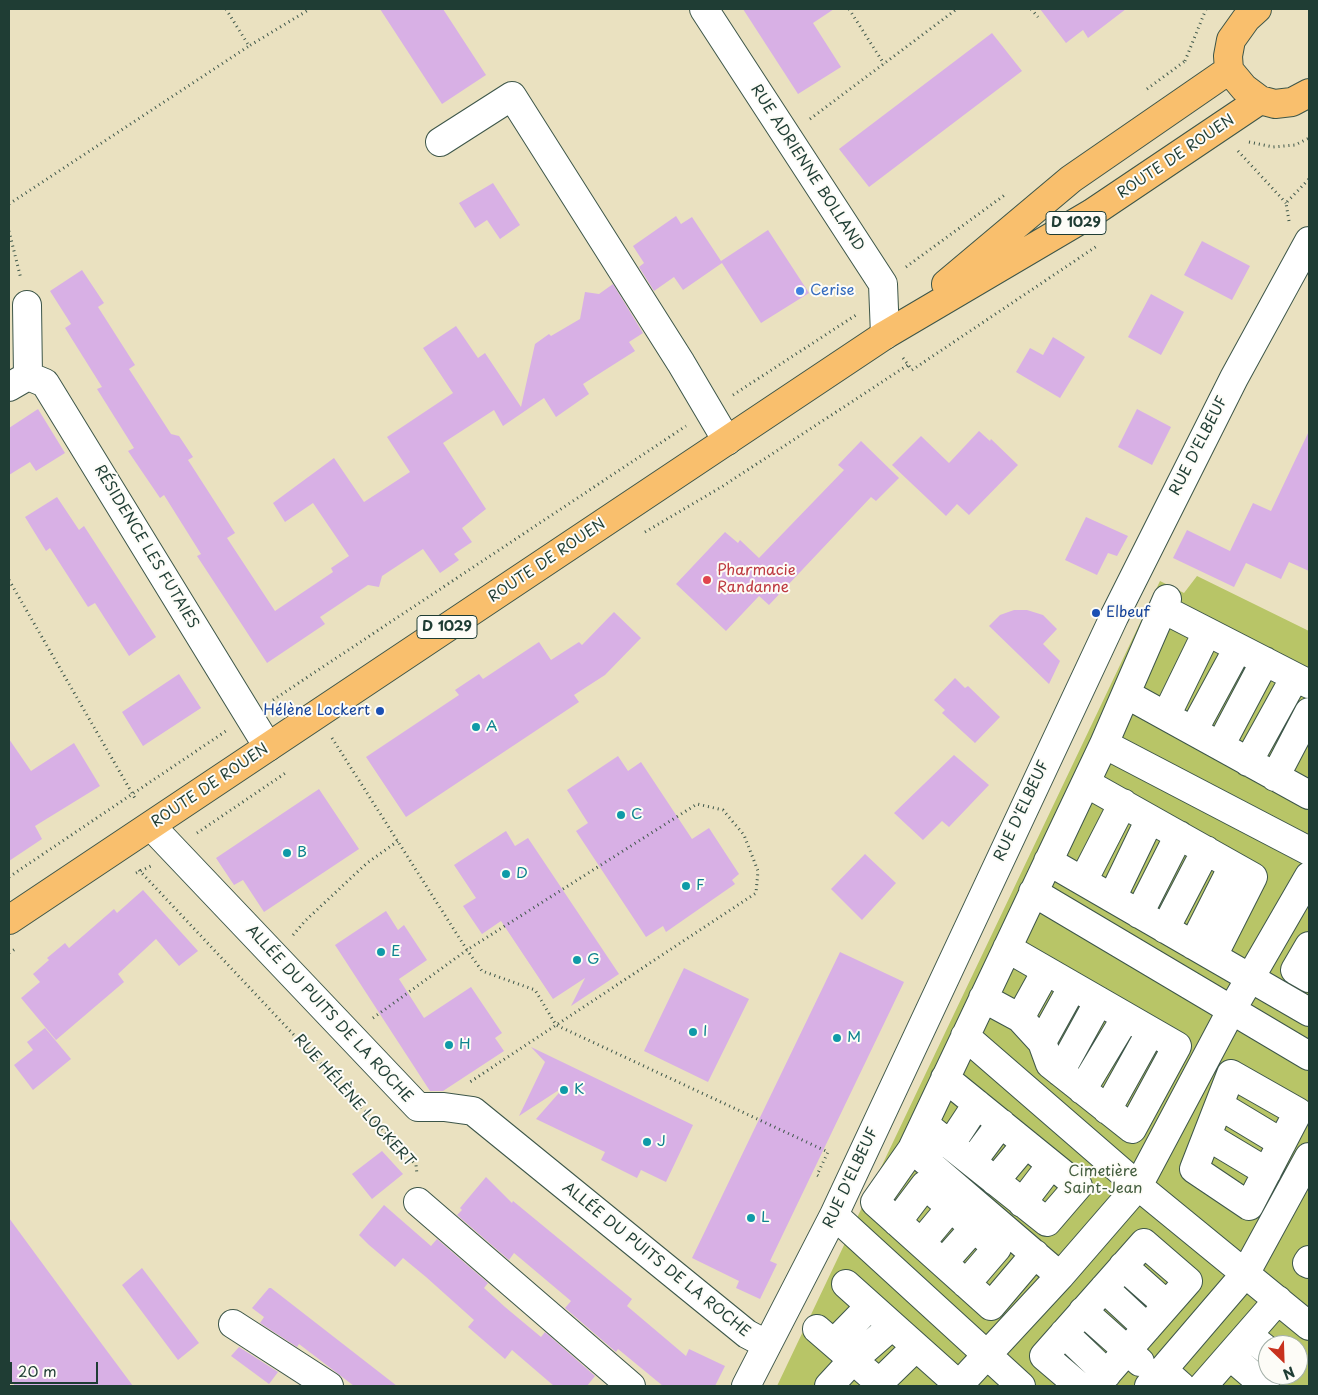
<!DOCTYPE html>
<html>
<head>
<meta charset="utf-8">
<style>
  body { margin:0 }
  #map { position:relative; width:1318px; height:1395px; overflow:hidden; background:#eae1c0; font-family:"Playpen Sans",sans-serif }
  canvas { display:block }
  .frame { position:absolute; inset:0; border:10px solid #1f3d34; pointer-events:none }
  .north { position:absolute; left:1258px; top:1335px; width:50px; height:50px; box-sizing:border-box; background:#fdfcf7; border:1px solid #a4b0a9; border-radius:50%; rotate:156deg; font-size:14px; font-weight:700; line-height:20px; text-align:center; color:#1f3d34 }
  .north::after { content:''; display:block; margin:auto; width:18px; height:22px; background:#c8321e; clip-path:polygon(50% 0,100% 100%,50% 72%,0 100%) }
  .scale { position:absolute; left:10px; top:1362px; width:88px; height:22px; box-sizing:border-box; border:2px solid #1f3d34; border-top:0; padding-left:6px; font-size:15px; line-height:18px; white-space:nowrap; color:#1f3d34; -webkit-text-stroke:4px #fdfcf7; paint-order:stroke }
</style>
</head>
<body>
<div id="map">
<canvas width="1318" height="1395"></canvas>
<div class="frame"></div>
<div class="north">N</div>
<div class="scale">20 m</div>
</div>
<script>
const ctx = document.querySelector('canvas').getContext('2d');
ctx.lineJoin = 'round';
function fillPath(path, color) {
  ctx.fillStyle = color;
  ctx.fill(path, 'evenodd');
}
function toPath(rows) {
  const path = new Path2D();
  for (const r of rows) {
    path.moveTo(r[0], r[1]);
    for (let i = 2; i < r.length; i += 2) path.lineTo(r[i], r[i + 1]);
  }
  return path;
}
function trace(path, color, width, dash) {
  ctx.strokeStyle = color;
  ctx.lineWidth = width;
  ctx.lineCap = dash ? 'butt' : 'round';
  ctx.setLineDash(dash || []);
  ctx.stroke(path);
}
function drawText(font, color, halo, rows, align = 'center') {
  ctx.font = font + ' "Playpen Sans",sans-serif';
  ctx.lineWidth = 4;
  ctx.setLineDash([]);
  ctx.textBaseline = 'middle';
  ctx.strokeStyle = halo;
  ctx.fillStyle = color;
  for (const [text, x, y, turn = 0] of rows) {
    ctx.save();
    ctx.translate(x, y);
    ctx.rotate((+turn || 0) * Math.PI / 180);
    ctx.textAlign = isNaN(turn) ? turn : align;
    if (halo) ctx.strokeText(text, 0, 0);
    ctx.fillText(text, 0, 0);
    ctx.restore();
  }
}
const green = toPath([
  [1197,576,1309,631,1309,1386,777,1386,1160,581,1184,593],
  [1268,1345,1298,1345,1298,1375,1268,1375]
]);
const building = toPath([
  [380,9,443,9,486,75,442,104],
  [743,9,834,9,813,23,841,67,798,94],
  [1040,9,1126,9,1088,38,1083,30,1066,43],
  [992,33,1022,71,869,187,839,149],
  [493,183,520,225,500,239,487,220,475,228,459,203],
  [676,216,681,224,692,217,721,261,768,230,809,293,761,323,722,263,683,290,674,277,654,291,639,267,644,263,633,246],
  [1202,241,1250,266,1232,300,1184,275],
  [82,270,104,303,98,307,135,365,129,369,171,434,179,436,193,457,188,460,235,533,227,538,275,611,333,572,331,568,349,556,313,503,285,522,273,503,334,458,364,502,410,472,387,437,453,393,423,348,456,326,478,358,485,353,521,407,535,344,549,334,551,336,580,319,585,292,599,294,613,284,643,333,629,342,635,351,583,384,589,394,556,417,544,398,503,426,494,410,443,443,486,509,462,528,472,542,454,554,459,560,440,573,423,549,382,576,379,587,368,585,320,617,325,624,267,663,197,556,201,554,164,495,160,498,128,451,134,448,97,389,102,387,65,328,71,324,50,291],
  [1151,294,1184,312,1161,355,1128,337],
  [1053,337,1085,357,1060,398,1016,372,1030,348,1043,355],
  [38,409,65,453,36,471,30,462,9,475,9,428],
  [1137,409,1171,427,1152,465,1118,447],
  [979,431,990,441,991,439,1018,465,969,515,957,504,946,516,892,465,921,436,949,463],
  [1309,431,1309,571,1289,562,1281,579,1246,563,1234,587,1173,558,1187,530,1230,551,1253,503,1271,511],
  [861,441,899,478,876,501,871,497,769,605,759,596,726,631,676,584,725,532,738,543,740,540,759,558,844,470,838,465],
  [57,497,79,530,84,526,156,637,129,656,95,603,88,607,50,548,46,551,25,517],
  [1086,517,1128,536,1117,556,1108,553,1097,575,1065,560],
  [1014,610,1027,610,1043,615,1057,629,1043,644,1060,661,1049,684,989,626,1000,615],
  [614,612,641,638,605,675,574,695,579,702,406,817,366,757,459,695,455,690,479,674,483,679,539,642,551,660,579,642,582,645],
  [179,674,201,708,143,746,122,712],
  [955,678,965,688,968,686,1000,717,975,743,942,713,945,710,934,700],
  [9,739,31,771,74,743,100,786,35,826,42,839,9,861],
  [954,755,989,785,949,827,942,821,923,840,894,813],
  [618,756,628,771,641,762,692,839,709,828,739,874,732,880,735,884,666,932,663,926,646,937,576,831,588,823,567,790],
  [319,789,359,849,264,912,243,880,234,885,216,858],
  [506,831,515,846,528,838,619,974,571,1006,585,978,553,999,501,921,482,934,463,906,476,898,454,865],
  [865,854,896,883,862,920,831,889],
  [143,890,198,951,179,966,156,939,118,974,124,982,56,1040,21,998,40,982,33,974,49,960,47,958,65,943,69,948,114,909,117,913],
  [386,911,398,930,404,925,427,960,399,979,424,1018,471,987,502,1033,495,1038,504,1051,443,1091,430,1091,335,945],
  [840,952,904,982,770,1261,777,1264,760,1299,736,1288,739,1281,692,1258],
  [684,968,749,999,708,1082,644,1051],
  [45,1028,71,1059,33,1090,14,1065,33,1050,27,1042],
  [531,1047,693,1125,666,1182,641,1170,637,1178,601,1160,605,1152,536,1119,565,1086,519,1116,545,1062],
  [382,1151,403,1174,372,1199,352,1174],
  [486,1177,512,1203,513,1201,632,1299,627,1306,686,1356,689,1349,725,1366,715,1386,663,1386,618,1349,616,1352,565,1308,571,1301,520,1258,514,1253,509,1260,457,1215,462,1210,460,1208],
  [384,1205,431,1246,437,1239,488,1283,484,1288,505,1307,541,1337,545,1332,595,1376,587,1386,554,1386,512,1350,505,1359,468,1327,474,1320,426,1277,403,1258,395,1267,369,1245,359,1235],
  [9,1218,81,1316,133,1386,15,1386,9,1377],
  [142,1268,199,1343,178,1360,122,1285],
  [269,1288,271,1288,397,1386,354,1386,299,1344,297,1347,260,1323,264,1317,252,1308],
  [239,1347,278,1372,269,1384,231,1356]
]);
const path = toPath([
  [226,9,249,46,310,9],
  [849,9,884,64],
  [1031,9,1038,17],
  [1185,61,1206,9],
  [1147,89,1185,61],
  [810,119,957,9],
  [1249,142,1273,147,1295,145,1309,138],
  [1238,151,1286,203],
  [9,204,249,46],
  [1289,221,1286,203,1309,179],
  [9,231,21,279],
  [906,267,1006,194],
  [903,358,912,370,1097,246],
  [733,395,856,315],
  [645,532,723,486,908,365],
  [9,580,136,800],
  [273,700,686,426],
  [332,738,467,950,697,804,723,810,744,835,758,871,756,893,470,1082],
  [197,833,287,772],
  [139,870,416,1165,417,1174],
  [136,873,151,866],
  [9,877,226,731],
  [293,935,305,921,367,863,398,841],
  [9,953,17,948],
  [373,1018,467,950,482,971,535,990,556,1025,828,1152,817,1175,820,1177]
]);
const minor = toPath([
  [704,9,883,284,885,335],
  [440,142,512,96,681,363,727,441],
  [27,305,28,376],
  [9,387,28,376,45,383,268,747],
  [1163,609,1309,684],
  [1126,694,1309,795],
  [1166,716,1207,632],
  [1193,731,1238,648],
  [1104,744,1167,599],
  [1220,746,1265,661],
  [1248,762,1295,677],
  [1275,777,1309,712],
  [1086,783,1253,877,1213,956],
  [151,826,418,1107,444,1107,473,1111,747,1334,766,1344],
  [1048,861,1309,1012],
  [1083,881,1123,803],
  [1033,892,1309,1056],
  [1112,898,1150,819],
  [1139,914,1179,835],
  [1165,929,1206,850],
  [1193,945,1233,866],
  [1309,946,1295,970,1309,978],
  [983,998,1020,1018,1042,1042,1050,1064,1132,1129,1177,1046,1007,948],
  [1020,1018,1046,971],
  [965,1036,1138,1186,1309,1326],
  [1042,1042,1073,986],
  [1060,1072,1099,1001],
  [1231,1074,1298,1112,1249,1206,1194,1169,1231,1074],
  [1082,1090,1126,1017],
  [1219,1105,1282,1143],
  [1107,1110,1151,1031],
  [924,1124,1047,1222,1078,1186,945,1078],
  [1207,1136,1267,1172],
  [950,1145,977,1104],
  [912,1149,875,1202,991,1306,1035,1254],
  [972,1162,1001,1123],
  [995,1181,1026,1144],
  [418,1202,631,1386],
  [1022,1203,1051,1165],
  [834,1215,1021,1386],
  [897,1222,925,1185,997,1248,966,1284],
  [921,1243,951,1207],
  [1309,1260,1307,1263,1309,1264],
  [943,1263,974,1228],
  [1123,1266,1167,1305],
  [1060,1276,912,1149,1104,744,1309,851],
  [846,1284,960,1386],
  [1104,1288,1147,1328],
  [1083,1311,1140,1362],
  [233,1324,329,1386],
  [817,1329,883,1386],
  [1064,1333,1107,1374],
  [1248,1335,1268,1351],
  [834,1343,870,1306],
  [1230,1356,1265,1386],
  [1163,1370,1181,1386],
  [746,1386,834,1215,1114,617,1234,378,1309,241],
  [829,1386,853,1360,892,1326],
  [876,1386,916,1347],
  [958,1386,1060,1276,1138,1186,1231,1011,1309,876],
  [1079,1386,1044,1356,1144,1243,1188,1281,1096,1386],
  [1149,1386,1245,1274,1309,1157],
  [1203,1386,1278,1300]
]);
const major = toPath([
  [1257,9,1246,19,1231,40,1228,56,1229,70,1244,88,1260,100,1275,104,1292,102,1309,93],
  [946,284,1071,179,1229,70],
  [9,920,885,335,1092,213,1260,100]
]);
const markers = [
  [800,291,5,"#3f7fe0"],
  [707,580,5,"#e0444e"],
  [1096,613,5,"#1a4fb4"],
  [380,711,5,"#1a4fb4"],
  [476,727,5,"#0f9aa8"],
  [621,815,5,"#0f9aa8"],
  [287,853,5,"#0f9aa8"],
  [506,874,5,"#0f9aa8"],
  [686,886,5,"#0f9aa8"],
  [381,952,5,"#0f9aa8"],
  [577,960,5,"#0f9aa8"],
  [693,1032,5,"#0f9aa8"],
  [837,1038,5,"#0f9aa8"],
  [449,1045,5,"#0f9aa8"],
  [564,1090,5,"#0f9aa8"],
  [647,1142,5,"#0f9aa8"],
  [751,1218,5,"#0f9aa8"]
];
const shields = [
  [1076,223,60],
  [447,627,60]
];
const shieldNames = [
  ["D 1029",1076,223],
  ["D 1029",447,627]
];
const streetNames = [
  ["ROUTE DE ROUEN",1176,157,-34],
  ["RUE ADRIENNE BOLLAND",807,168,57],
  ["RUE D'ELBEUF",1199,446,-63],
  ["RÉSIDENCE LES FUTAIES",146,547,59],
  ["ROUTE DE ROUEN",547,561,-34],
  ["ROUTE DE ROUEN",210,786,-34],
  ["RUE D'ELBEUF",1022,811,-65],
  ["ALLÉE DU PUITS DE LA ROCHE",329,1014,47],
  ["RUE HÉLÈNE LOCKERT",354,1101,48],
  ["RUE D'ELBEUF",851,1178,-65],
  ["ALLÉE DU PUITS DE LA ROCHE",656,1260,39]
];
const shopNames = [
  ["Cerise",810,291]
];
const healthNames = [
  ["Pharmacie",717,571],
  ["Randanne",717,588]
];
const transitNames = [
  ["Elbeuf",1106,613],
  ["Hélène Lockert",370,711,"right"]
];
const cultureNames = [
  ["A",486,727],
  ["C",631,815],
  ["B",297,853],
  ["D",516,874],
  ["F",696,886],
  ["E",391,952],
  ["G",587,960],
  ["I",703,1032],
  ["M",847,1038],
  ["H",459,1045],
  ["K",574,1090],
  ["J",657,1142],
  ["L",761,1218]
];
const parkNames = [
  ["Cimetière",1103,1172],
  ["Saint-Jean",1103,1189]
];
fillPath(green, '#b8c567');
fillPath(building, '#d8b0e5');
trace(minor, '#3d5649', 30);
trace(major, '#3d5649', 30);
trace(path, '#3d5649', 3, [1, 4]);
trace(minor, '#fff', 28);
trace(major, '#f9bf6d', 28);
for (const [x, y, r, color] of markers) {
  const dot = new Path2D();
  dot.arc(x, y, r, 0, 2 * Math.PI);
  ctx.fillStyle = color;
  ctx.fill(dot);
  trace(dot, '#fdfcf7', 2);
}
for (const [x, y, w] of shields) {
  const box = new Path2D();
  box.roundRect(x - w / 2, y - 11.5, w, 23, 4);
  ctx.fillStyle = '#fdfcf7';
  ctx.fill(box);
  trace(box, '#1f3d34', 1);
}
drawText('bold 14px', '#1f3d34', null, shieldNames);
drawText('15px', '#1f3d34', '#fdfcf7', streetNames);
drawText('15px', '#366cbe', '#fdfcf7', shopNames, 'left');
drawText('15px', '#be3a42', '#fdfcf7', healthNames, 'left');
drawText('15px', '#164399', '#fdfcf7', transitNames, 'left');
drawText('15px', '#0d838f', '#fdfcf7', cultureNames, 'left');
drawText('15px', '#455f41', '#fdfcf7', parkNames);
</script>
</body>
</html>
